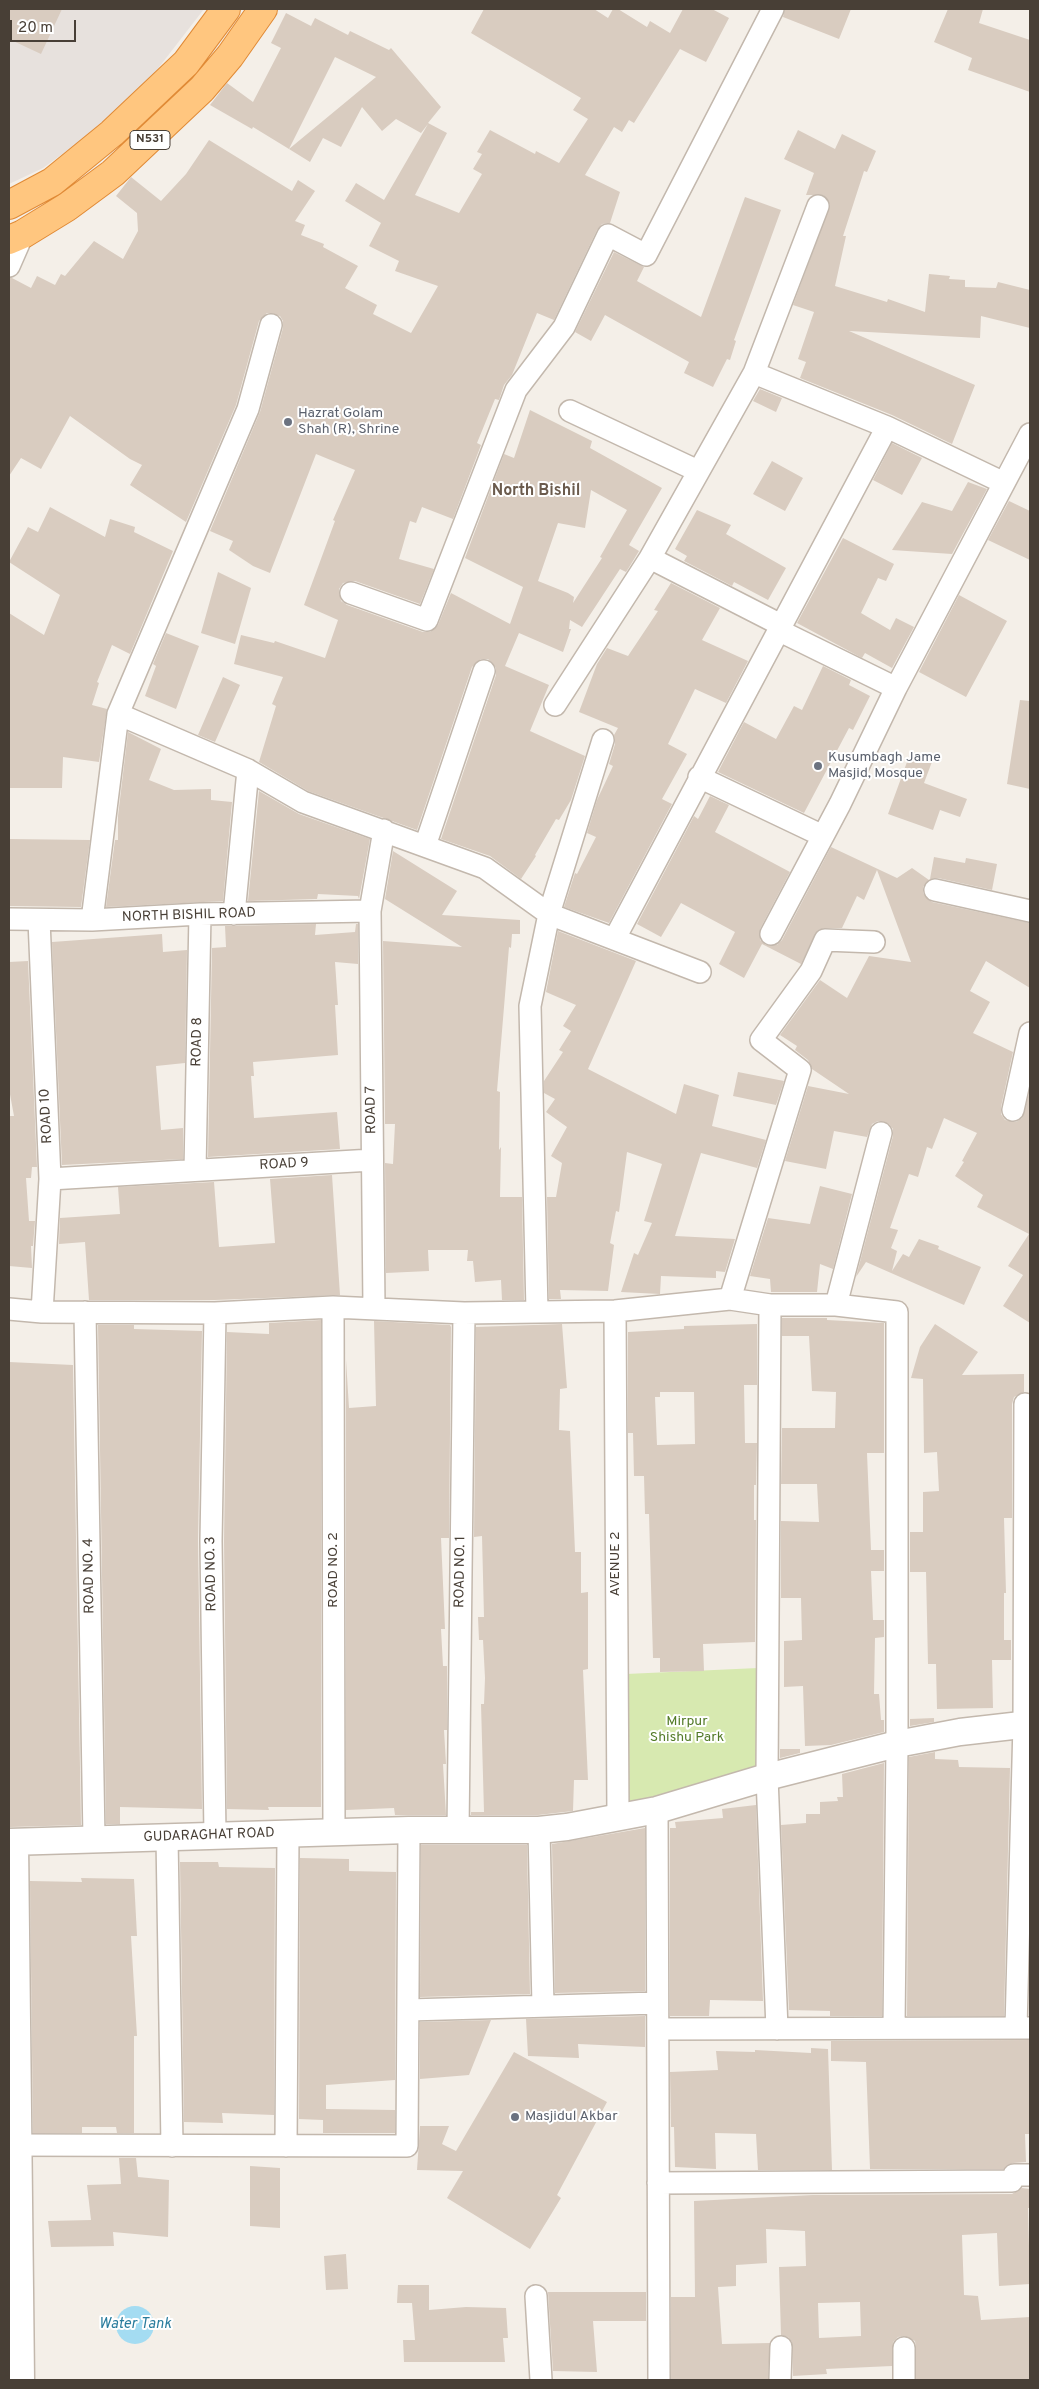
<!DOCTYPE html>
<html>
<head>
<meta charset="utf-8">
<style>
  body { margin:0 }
  #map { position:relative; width:1039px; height:2389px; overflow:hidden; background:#f4efe8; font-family:Overpass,sans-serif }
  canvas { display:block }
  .frame { position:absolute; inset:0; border:10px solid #483f36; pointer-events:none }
  .scale { position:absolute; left:10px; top:20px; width:66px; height:22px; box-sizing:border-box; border:2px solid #483f36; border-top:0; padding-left:6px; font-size:15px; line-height:18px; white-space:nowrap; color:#483f36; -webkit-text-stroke:4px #fff; paint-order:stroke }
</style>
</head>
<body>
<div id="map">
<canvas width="1039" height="2389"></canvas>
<div class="frame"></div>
<div class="scale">20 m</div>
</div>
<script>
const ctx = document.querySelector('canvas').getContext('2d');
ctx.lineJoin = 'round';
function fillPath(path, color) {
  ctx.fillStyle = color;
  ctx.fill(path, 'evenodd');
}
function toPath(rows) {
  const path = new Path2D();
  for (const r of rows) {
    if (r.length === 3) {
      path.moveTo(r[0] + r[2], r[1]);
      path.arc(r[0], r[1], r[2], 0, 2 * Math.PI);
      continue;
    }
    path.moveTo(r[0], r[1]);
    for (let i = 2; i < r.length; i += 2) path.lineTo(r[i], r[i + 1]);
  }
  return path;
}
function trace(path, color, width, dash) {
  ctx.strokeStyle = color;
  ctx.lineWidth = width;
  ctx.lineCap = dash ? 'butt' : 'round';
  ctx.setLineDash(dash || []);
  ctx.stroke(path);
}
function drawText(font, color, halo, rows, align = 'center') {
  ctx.font = font + ' Overpass,sans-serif';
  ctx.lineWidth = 4;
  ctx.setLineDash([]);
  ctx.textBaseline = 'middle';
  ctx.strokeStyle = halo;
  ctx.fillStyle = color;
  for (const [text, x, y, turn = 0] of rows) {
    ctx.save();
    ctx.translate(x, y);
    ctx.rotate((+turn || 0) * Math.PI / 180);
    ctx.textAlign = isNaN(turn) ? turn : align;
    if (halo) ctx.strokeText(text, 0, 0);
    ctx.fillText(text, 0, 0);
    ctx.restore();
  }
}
const industrial = toPath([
  [9,9,204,9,129,106,43,168,9,184]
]);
const green = toPath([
  [758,1668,758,1771,626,1808,626,1674]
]);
const water = toPath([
  [135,2325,19]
]);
const building = toPath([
  [9,9,62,9,41,54,9,39],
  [484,9,594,9,608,18,613,9,618,9,647,27,650,21,670,33,683,9,712,9,729,18,706,62,680,49,634,123,629,120,622,132,614,127,585,175,620,192,610,223,602,224,597,230,554,320,537,313,512,375,504,385,499,400,495,399,477,443,481,445,453,519,422,507,416,523,410,521,399,559,434,569,420,604,355,581,343,583,339,589,341,601,347,605,423,632,430,632,438,625,451,593,510,624,523,587,465,558,504,454,514,458,530,410,592,441,590,448,662,488,629,545,639,551,628,569,626,572,620,569,582,627,570,620,569,629,571,629,563,652,519,633,505,666,549,685,530,731,585,756,571,800,559,820,556,819,535,855,536,856,521,879,490,856,441,839,496,675,496,668,488,659,481,659,472,667,417,830,308,791,259,762,276,706,272,704,283,677,234,664,241,635,274,643,275,641,325,658,338,620,304,605,335,521,333,520,355,470,316,454,270,573,253,566,229,550,233,541,210,531,260,412,283,328,283,321,280,316,267,313,259,321,236,405,186,522,130,485,142,465,130,459,70,416,41,469,21,458,9,476,9,278,12,278,31,288,37,276,55,285,61,274,65,276,94,241,123,259,138,231,137,213,116,196,131,177,161,201,186,174,209,140,292,191,298,180,315,191,295,221,305,225,301,235,324,244,323,247,358,266,345,288,377,305,373,314,411,333,438,286,395,271,399,261,369,246,381,223,345,201,356,183,384,200,428,124,421,133,396,119,382,131,362,107,341,147,323,138,310,162,289,149,376,77,335,57,289,149,253,127,252,129,210,105,227,83,253,102,281,48,271,43,286,13,311,26,315,18,348,35,350,31,389,50,391,48,441,107,428,123,447,133,415,195,459,213,482,174,473,169,482,154,477,152,490,130,535,154,536,151,559,163,588,119,573,110,581,98,471,33],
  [591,490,627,510,600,557,602,558,573,603,574,597,568,593,538,581,558,523,585,528],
  [785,9,851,9,839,39,783,17],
  [948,9,983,9,979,23,1030,40,1030,92,968,70,972,58,934,42],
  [798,130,835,149,842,134,876,151,867,172,864,171,843,236,846,236,835,286,887,302,888,299,925,312,929,274,950,276,949,279,965,280,965,287,996,288,998,282,1030,290,1030,328,981,316,980,338,849,331,975,385,952,444,892,415,800,378,806,362,798,359,814,312,793,305,830,205,823,195,806,195,814,173,784,159],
  [745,197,781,210,734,340,736,341,730,360,727,359,713,387,684,373,689,362,605,315,591,341,575,332,614,252,644,267,637,281,701,317],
  [760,389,782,398,776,412,753,401],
  [892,443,922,458,902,495,873,480],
  [772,461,803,478,785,511,753,494],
  [968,482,987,489,952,554,892,550,922,502,952,511],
  [1009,501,1030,511,1030,560,988,540],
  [50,507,105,537,110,519,135,527,134,532,173,551,130,654,112,645,97,682,99,683,92,705,107,709,99,762,63,757,62,788,9,788,9,613,44,635,60,595,9,562,28,527,38,532],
  [697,510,731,525,726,534,786,568,768,600,734,582,732,586,684,561,687,556,675,549],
  [843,538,894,564,886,581,878,578,861,613,890,630,896,618,914,627,892,668,865,653,862,658,797,623],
  [218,572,251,588,235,644,201,633],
  [671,583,720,608,702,640,748,661,726,703,695,689,668,744,687,754,662,799,672,804,609,923,564,907,575,873,577,874,596,837,587,833,597,800,613,766,609,764,615,744,614,735,618,728,579,712,597,664,607,648,628,656,658,611,654,610],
  [959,595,1007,621,966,697,919,672],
  [166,633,199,646,176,709,145,696,156,666,153,664],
  [823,666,851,680,849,685,870,696,853,730,849,728,804,813,718,772,744,722,776,739,794,706,802,710],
  [223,677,240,685,215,742,198,735],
  [1020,700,1030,701,1030,789,1007,784],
  [128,732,161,749,149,780,174,790,211,789,211,800,232,802,223,901,106,907,115,840,118,840,118,816],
  [911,751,933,759,924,783,967,799,960,817,940,810,933,830,888,814],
  [259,791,299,814,370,839,359,899,358,896,318,894,317,899,248,901],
  [710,796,729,805,715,832,790,872,760,929,760,940,766,945,777,945,782,940,831,847,897,878,912,868,929,880,923,887,923,893,932,902,1030,923,1030,988,986,961,970,991,990,1002,973,1033,1013,1052,1001,1107,1001,1114,1005,1120,1016,1122,1022,1118,1030,1090,1030,1323,1003,1306,1023,1275,1008,1266,1029,1234,977,1207,983,1195,955,1176,964,1162,962,1161,977,1133,944,1118,932,1149,927,1147,918,1177,909,1174,890,1228,898,1230,891,1248,897,1251,892,1271,903,1254,909,1257,919,1239,939,1246,938,1249,981,1267,964,1305,866,1262,856,1277,893,1136,893,1129,889,1124,878,1121,872,1124,867,1137,834,1131,826,1169,785,1161,808,1086,849,1094,812,1069,808,1060,795,1050,797,1046,780,1035,820,980,847,998,869,956,911,962,877,870,864,900,857,896,842,928,826,928,818,930,801,964,762,944,744,978,719,964,735,932,681,903,661,937,637,924,694,816,698,819],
  [9,839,90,840,81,907,9,906],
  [393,851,457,891,442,915,520,920,520,934,512,934,511,948,509,947,497,1091,500,1092,499,1150,501,1147,500,1197,522,1197,524,1300,502,1300,501,1280,475,1282,473,1261,467,1261,468,1250,428,1250,429,1271,386,1273,385,1163,393,1164,395,1124,385,1124,383,941,462,947,385,899],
  [934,857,965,863,966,858,997,864,992,890,938,878,930,879],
  [316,924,315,935,355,932,356,924,358,924,358,964,335,962,338,1005,335,1005,338,1055,253,1062,254,1076,251,1076,254,1118,337,1112,340,1149,208,1157,212,948,226,947,225,926],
  [558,931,636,961,588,1069,676,1114,684,1084,719,1095,712,1126,766,1140,757,1168,701,1153,675,1236,735,1239,725,1272,716,1271,716,1278,661,1276,660,1294,621,1292,634,1253,638,1255,652,1223,644,1221,662,1164,627,1152,619,1212,616,1211,610,1243,614,1245,608,1291,560,1290,561,1299,549,1299,547,1197,556,1197,562,1163,551,1156,567,1127,546,1112,555,1099,544,1093,544,1081,563,1052,559,1050,571,1031,563,1026,576,1005,546,992],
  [162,934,163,952,187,950,185,1063,156,1066,161,1130,183,1128,183,1159,62,1165,52,942],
  [28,961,37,1167,32,1167,31,1178,26,1178,29,1221,35,1221,33,1246,31,1246,32,1268,9,1266,9,1116,14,1116,9,1089,9,962],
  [738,1072,784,1081,776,1105,733,1096],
  [332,1175,340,1295,215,1300,89,1300,85,1242,59,1244,60,1218,120,1214,118,1187,214,1182,219,1247,275,1243,270,1179],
  [820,1186,852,1194,833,1269,820,1264,817,1292,771,1292,770,1279,750,1276,768,1218,810,1224],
  [782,1318,827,1318,827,1320,884,1323,884,1453,867,1453,871,1550,884,1550,884,1571,871,1571,873,1620,884,1620,884,1637,875,1638,874,1694,879,1694,881,1720,884,1720,884,1732,831,1745,805,1746,803,1686,784,1687,784,1641,802,1640,801,1598,781,1598,781,1521,819,1522,817,1484,781,1484,782,1428,835,1428,836,1392,812,1391,809,1336,782,1336],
  [321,1320,321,1807,268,1807,269,1810,227,1809,224,1541,227,1332,269,1334,269,1323],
  [374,1321,450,1325,451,1327,449,1538,441,1538,445,1629,441,1629,443,1666,447,1666,447,1730,444,1730,446,1764,443,1764,446,1815,395,1815,394,1808,346,1810,346,1360,349,1408,376,1406],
  [562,1324,567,1388,560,1389,559,1430,570,1431,575,1552,581,1552,581,1593,588,1592,588,1669,583,1670,588,1780,574,1780,573,1811,538,1815,471,1815,471,1812,484,1812,481,1704,484,1704,485,1678,483,1640,479,1640,478,1617,484,1617,482,1536,474,1537,476,1327],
  [757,1324,757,1385,744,1385,745,1443,757,1443,756,1485,754,1485,754,1520,756,1520,755,1642,703,1644,704,1671,660,1672,660,1658,653,1658,649,1514,645,1514,644,1476,634,1476,633,1433,628,1433,628,1332,684,1329,684,1326],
  [660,1392,694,1392,695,1444,657,1445,655,1397,660,1397],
  [935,1324,978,1352,962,1375,1024,1374,1024,1392,1014,1397,1012,1404,1012,1518,1004,1518,1006,1593,1004,1593,1004,1640,1011,1640,1011,1660,992,1660,993,1708,937,1709,936,1664,928,1664,926,1572,910,1572,910,1532,923,1532,923,1492,939,1491,937,1452,924,1453,923,1379,911,1378,920,1347],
  [98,1325,134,1325,134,1329,202,1331,198,1541,202,1809,120,1807,120,1824,106,1824],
  [9,1362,73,1365,81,1825,10,1827],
  [934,1718,934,1722,910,1726,910,1719],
  [780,1749,800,1749,800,1753,780,1758],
  [935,1752,935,1759,958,1760,959,1767,1010,1768,1004,2016,907,2016,909,1757],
  [884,1763,882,2016,830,2016,830,2011,789,2010,781,1825,806,1823,806,1814,820,1814,820,1802,838,1801,837,1797,843,1797,842,1774],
  [756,1805,763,2001,710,2000,709,2016,670,2016,670,1828,676,1828,675,1822,723,1818,722,1809],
  [645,1828,645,1991,555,1993,552,1844],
  [421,1845,527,1845,530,1994,420,1997],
  [300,1858,349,1859,349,1871,396,1872,395,2080,326,2085,326,2109,395,2110,395,2133,323,2133,323,2120,299,2119],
  [180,1862,218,1862,219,1867,275,1868,274,2115,222,2113,223,2123,184,2122],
  [81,1878,134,1879,137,1936,131,1936,137,2036,134,2036,134,2133,117,2133,116,2127,82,2127,82,2133,33,2133,30,1881,82,1882],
  [645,2016,645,2047,578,2044,579,2058,528,2056,526,2019],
  [491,2020,469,2075,420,2079,420,2022],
  [1030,2040,1030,2134,1025,2134,1026,2162,1013,2163,1004,2169,870,2169,866,2062,831,2061,831,2041],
  [811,2048,828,2049,832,2170,758,2170,756,2134,715,2133,716,2169,675,2167,674,2127,671,2127,670,2072,718,2070,716,2051,755,2052,755,2050,811,2053],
  [514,2052,607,2102,557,2195,561,2198,530,2249,447,2198,463,2171,417,2170,420,2126,449,2126,442,2144,456,2151],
  [119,2158,136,2158,138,2177,169,2180,168,2237,113,2232,114,2246,51,2247,48,2221,91,2220,87,2185,121,2184],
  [250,2166,280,2168,280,2228,250,2226],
  [1022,2188,1030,2189,1030,2208,1028,2208,1030,2284,999,2286,997,2233,962,2235,964,2295,978,2296,981,2320,1030,2317,1030,2380,916,2380,916,2348,915,2341,904,2336,898,2337,893,2342,892,2366,826,2369,827,2374,793,2376,792,2342,788,2337,781,2335,779,2267,806,2266,805,2231,766,2229,767,2263,736,2265,736,2286,718,2287,722,2344,770,2343,768,2380,671,2380,671,2297,695,2297,694,2201,813,2195,1012,2194],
  [860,2302,861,2336,819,2338,818,2303],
  [346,2254,348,2289,326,2290,324,2256],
  [398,2285,429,2285,429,2310,466,2307,506,2308,508,2338,503,2338,505,2362,404,2362,403,2340,415,2340,412,2303,397,2303],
  [548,2292,646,2292,646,2321,593,2321,597,2372,553,2371]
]);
const minor = toPath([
  [9,266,23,234],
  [754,373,887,427,1004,483],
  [570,411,698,471],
  [650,558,754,373,818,206],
  [351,593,427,620,516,390,564,327,608,235,646,255,773,9],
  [778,630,896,688],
  [555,705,650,558,781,625],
  [118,714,248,770,303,802,485,868,549,914,700,972],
  [699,777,823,836],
  [425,846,484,671],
  [935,890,1030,911],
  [234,914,248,770],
  [9,919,92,920,200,914,370,911],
  [39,920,50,1179,42,1312],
  [92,920,118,714,248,409,271,325],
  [771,934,840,804,896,688,1030,434],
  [615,938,887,427],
  [1013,1110,1030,1033],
  [195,1170,200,914],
  [50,1179,372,1160],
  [730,1299,800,1070,761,1040,811,971,825,940,874,942],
  [770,1305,767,1777,777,2029],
  [836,1305,881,1133],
  [333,1307,334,1832],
  [374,1308,370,911,384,830],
  [9,1309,42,1312,215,1313,333,1307,464,1313,615,1311,730,1299,770,1305,836,1305,897,1312,897,1744,894,2028],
  [537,1311,530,1006,549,914,603,740],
  [615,1311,618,1817],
  [85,1312,94,1839],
  [215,1313,211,1541,215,1836],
  [657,1810,659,2380],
  [539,1830,543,2006],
  [458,1831,464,1313],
  [167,1837,172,2146],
  [409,2010,657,2003],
  [1016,2028,1024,1724,1025,1404],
  [658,2029,1030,2028],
  [9,2145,407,2146,409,1830],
  [286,2146,288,1834],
  [658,2183,1012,2181,1014,2175,1030,2175],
  [536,2296,541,2380],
  [904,2348,904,2380],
  [780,2380,781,2347]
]);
const tertiary = toPath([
  [9,1842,409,1830,539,1830,567,1827,657,1810,767,1777,897,1744,960,1732,1030,1724],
  [15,1842,21,2380]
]);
const trunk = toPath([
  [9,205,52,182,112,133,186,63,226,9],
  [9,240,23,234,67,207,113,173,202,89,230,56,263,9]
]);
const markers = [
  [288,422,5,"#6b7280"],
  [818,766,5,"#6b7280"],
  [515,2117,5,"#6b7280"]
];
const shields = [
  [150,140,40]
];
const shieldNames = [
  ["N531",150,140]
];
const worshipNames = [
  ["Hazrat Golam",298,414],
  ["Shah (R), Shrine",298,430],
  ["Kusumbagh Jame",828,758],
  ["Masjid, Mosque",828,774],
  ["Masjidul Akbar",525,2117]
];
const streetNames = [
  ["NORTH BISHIL ROAD",189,916,-2],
  ["ROAD 8",198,1042,-89],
  ["ROAD 7",372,1110,-91],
  ["ROAD 10",47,1116,-93],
  ["ROAD 9",284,1165,-3],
  ["AVENUE 2",616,1564,-90],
  ["ROAD NO. 2",334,1570,-90],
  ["ROAD NO. 1",461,1572,-89],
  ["ROAD NO. 3",212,1574,-91],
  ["ROAD NO. 4",90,1576,-91],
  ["GUDARAGHAT ROAD",209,1836,-2]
];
const parkNames = [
  ["Mirpur",687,1722],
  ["Shishu Park",687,1738]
];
const waterNames = [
  ["Water Tank",135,2325]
];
const quarterNames = [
  ["North Bishil",536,492]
];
fillPath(industrial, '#e7e1dd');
fillPath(green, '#d7e9b0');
fillPath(water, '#a4dcf2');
fillPath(building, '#d9ccc0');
trace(minor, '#c3b8ad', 24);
trace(tertiary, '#c3b8ad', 29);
trace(trunk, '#e08a36', 30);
trace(minor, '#fff', 21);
trace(tertiary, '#fff', 26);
trace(trunk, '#ffc67f', 28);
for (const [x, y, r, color] of markers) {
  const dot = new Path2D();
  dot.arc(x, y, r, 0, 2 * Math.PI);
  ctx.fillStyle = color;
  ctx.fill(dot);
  trace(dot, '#fff', 2);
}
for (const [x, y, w] of shields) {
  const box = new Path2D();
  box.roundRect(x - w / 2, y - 9.5, w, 19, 4);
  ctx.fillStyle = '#fff';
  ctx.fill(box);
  trace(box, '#483f36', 1);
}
drawText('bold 12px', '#483f36', null, shieldNames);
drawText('14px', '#5b616d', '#fff', worshipNames, 'left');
drawText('14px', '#483f36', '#fff', streetNames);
drawText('14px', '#537b28', '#fff', parkNames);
drawText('italic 15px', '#297c9d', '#fff', waterNames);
drawText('bold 16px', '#6b5b4d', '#fff', quarterNames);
</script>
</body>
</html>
